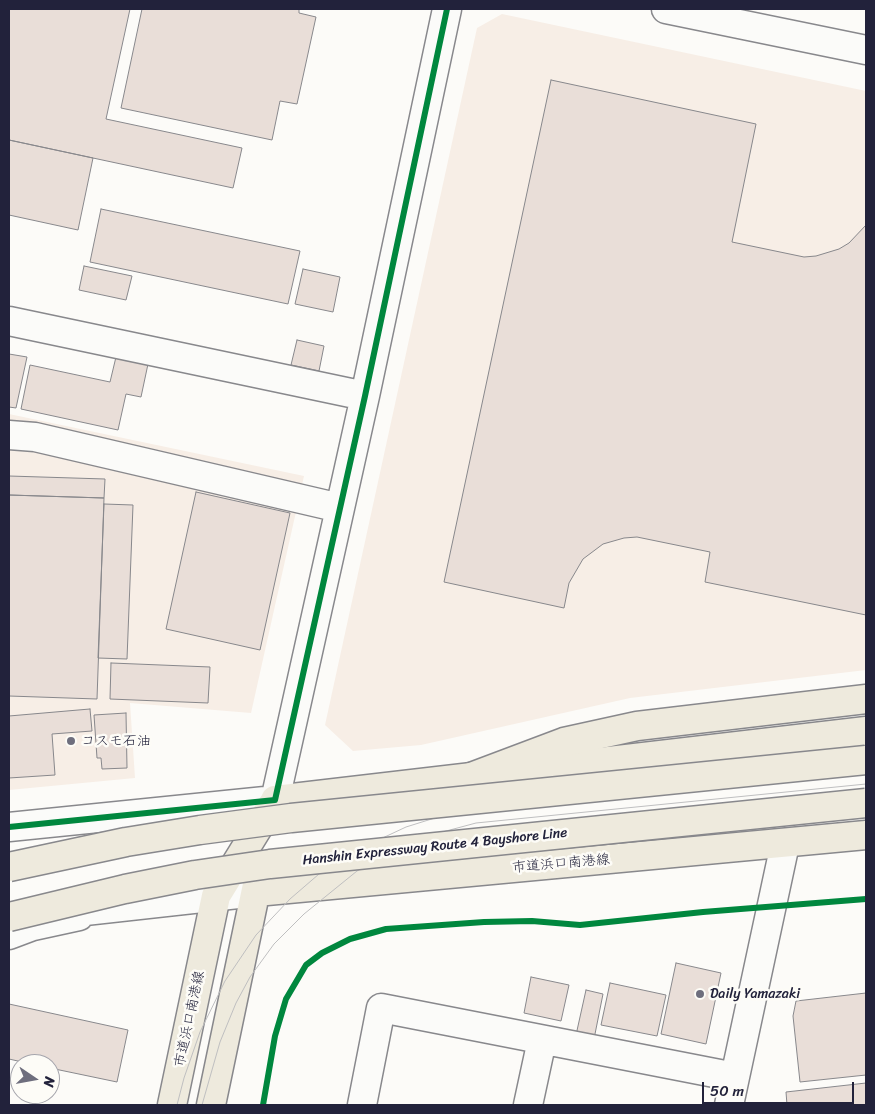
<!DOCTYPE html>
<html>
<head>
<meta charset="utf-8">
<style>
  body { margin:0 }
  #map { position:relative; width:875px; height:1114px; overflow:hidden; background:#fcfbf8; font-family:Sriracha,sans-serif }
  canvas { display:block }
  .frame { position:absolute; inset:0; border:10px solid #22223b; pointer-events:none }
  .north { position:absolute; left:10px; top:1054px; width:50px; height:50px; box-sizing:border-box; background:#fdfcf7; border:1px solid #a5a5ac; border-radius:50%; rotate:102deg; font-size:14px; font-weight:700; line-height:20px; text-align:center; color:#22223b }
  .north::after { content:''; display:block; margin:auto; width:18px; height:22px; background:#6e6e7d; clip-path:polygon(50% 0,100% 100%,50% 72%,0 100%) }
  .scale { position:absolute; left:702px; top:1082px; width:152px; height:22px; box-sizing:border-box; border:2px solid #22223b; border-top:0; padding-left:6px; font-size:15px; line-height:18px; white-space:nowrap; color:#22223b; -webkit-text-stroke:4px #fdfcf7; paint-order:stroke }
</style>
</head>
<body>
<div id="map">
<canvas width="875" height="1114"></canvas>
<div class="frame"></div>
<div class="north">N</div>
<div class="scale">50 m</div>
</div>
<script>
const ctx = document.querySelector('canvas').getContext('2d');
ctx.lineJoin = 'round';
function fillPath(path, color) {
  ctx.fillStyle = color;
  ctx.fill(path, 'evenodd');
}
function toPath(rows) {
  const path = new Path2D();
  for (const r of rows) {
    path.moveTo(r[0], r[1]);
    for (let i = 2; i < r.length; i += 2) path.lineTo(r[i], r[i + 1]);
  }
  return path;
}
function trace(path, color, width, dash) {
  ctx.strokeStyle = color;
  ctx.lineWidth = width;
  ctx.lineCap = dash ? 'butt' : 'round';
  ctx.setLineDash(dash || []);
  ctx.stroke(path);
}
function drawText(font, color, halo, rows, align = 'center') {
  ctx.font = font + ' Sriracha,"Klee One",sans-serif';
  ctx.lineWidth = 5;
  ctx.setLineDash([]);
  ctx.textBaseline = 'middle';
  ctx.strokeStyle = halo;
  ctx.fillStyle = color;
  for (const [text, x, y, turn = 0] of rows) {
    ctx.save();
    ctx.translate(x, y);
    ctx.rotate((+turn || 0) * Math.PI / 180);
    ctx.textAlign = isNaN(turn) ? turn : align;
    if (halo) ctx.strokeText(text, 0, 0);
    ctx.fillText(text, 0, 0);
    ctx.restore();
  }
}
const built = toPath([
  [502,14,866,91,866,670,630,698,421,745,353,751,325,725,477,28],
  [9,414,304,476,251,713,130,703,135,778,9,790]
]);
const building = toPath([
  [9,9,130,9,106,119,242,148,233,188,9,140,9,9],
  [142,9,299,9,299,13,316,17,297,104,280,101,272,140,121,108,142,9],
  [551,80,756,124,732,242,804,257,816,256,839,249,849,243,866,225,866,615,705,582,710,552,637,537,624,538,603,544,583,559,569,583,564,608,444,582,551,80],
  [9,140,93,158,78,230,9,215,9,140],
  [101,209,300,251,288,304,90,262,101,209],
  [84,266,132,276,126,300,79,290,84,266],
  [303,269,340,277,333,312,295,304,303,269],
  [297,340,324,346,319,371,291,365,297,340],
  [9,354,27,357,16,408,9,407,9,354],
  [116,357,148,364,141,397,126,394,118,430,21,409,30,365,110,382,116,357],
  [9,476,105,479,104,498,9,495,9,476],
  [196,492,290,513,260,650,166,629,196,492],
  [9,495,104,498,97,699,9,696,9,495],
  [104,504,133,505,127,659,98,658,104,504],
  [111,663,210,667,208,703,110,699,111,663],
  [90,709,92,731,52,734,55,775,9,778,9,716,90,709],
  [126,713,127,768,102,769,101,758,97,758,94,715,126,713],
  [676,963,721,973,706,1044,661,1034,676,963],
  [531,977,569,985,561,1021,524,1013,531,977],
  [610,983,666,995,657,1036,601,1025,610,983],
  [586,990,603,994,594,1039,576,1035,586,990],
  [866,993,866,1075,800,1082,793,1016,796,1001,866,993],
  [9,1004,128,1030,117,1082,50,1068,50,1064,31,1064,9,1059,9,1004],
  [866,1083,866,1105,787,1105,786,1092,866,1083]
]);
const minor = toPath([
  [666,9,866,50],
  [9,321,365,396],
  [9,435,35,437,340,508],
  [9,827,275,800,365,396,447,9],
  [58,914,256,892],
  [9,935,33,926,79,916],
  [362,1105,381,1008,735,1077],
  [528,1105,542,1040],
  [729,1105,785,844]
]);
const major = toPath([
  [275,800,866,731],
  [256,892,866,835],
  [172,1105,216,896,272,805],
  [211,1105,259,875]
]);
const highway = toPath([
  [471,777,564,742,637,726,866,699]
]);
const tram = toPath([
  [177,1105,184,1078,200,1032,225,981,256,935,290,899,319,874,357,850,406,827,438,817,866,774],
  [202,1105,220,1042,236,1003,250,977,274,944,304,914,357,871,420,838,476,823,866,784]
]);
const highwayBridge = toPath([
  [9,867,126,842,200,830,291,818,866,760],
  [9,917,125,889,195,875,270,864,866,803]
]);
const cycleway = toPath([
  [9,827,275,800,365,396,447,9],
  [263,1105,275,1036,286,999,306,965,322,953,350,939,386,929,484,922,532,921,580,925,703,912,866,899]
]);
const markers = [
  [71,741,5,"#6e6e7d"],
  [700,994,5,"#6e6e7d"]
];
const poiNames = [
  ["コスモ石油",81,741],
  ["Daily Yamazaki",710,994]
];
const streetNames = [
  ["Hanshin Expressway Route 4 Bayshore Line",435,847,-6],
  ["市道浜口南港線",561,864,-5],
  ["市道浜口南港線",190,1019,-78]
];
fillPath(built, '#f7eee6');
fillPath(building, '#e9ded8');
trace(building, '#88888c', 1);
trace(minor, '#88888c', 31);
trace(major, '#88888c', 31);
trace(highway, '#88888c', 31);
trace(minor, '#fbfbf9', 28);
trace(major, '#eeeadd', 28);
trace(highway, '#eeeadd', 28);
trace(tram, '#bfbfc0', 1);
trace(highwayBridge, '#88888c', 31, []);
trace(highwayBridge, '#eeeadd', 28);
trace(cycleway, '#00873e', 6);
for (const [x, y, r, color] of markers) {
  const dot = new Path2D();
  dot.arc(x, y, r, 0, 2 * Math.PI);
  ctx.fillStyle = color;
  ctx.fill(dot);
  trace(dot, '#fdfcf7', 2);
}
drawText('14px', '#22223b', '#fdfcf7', poiNames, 'left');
drawText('14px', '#22223b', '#fdfcf7', streetNames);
</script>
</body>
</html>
